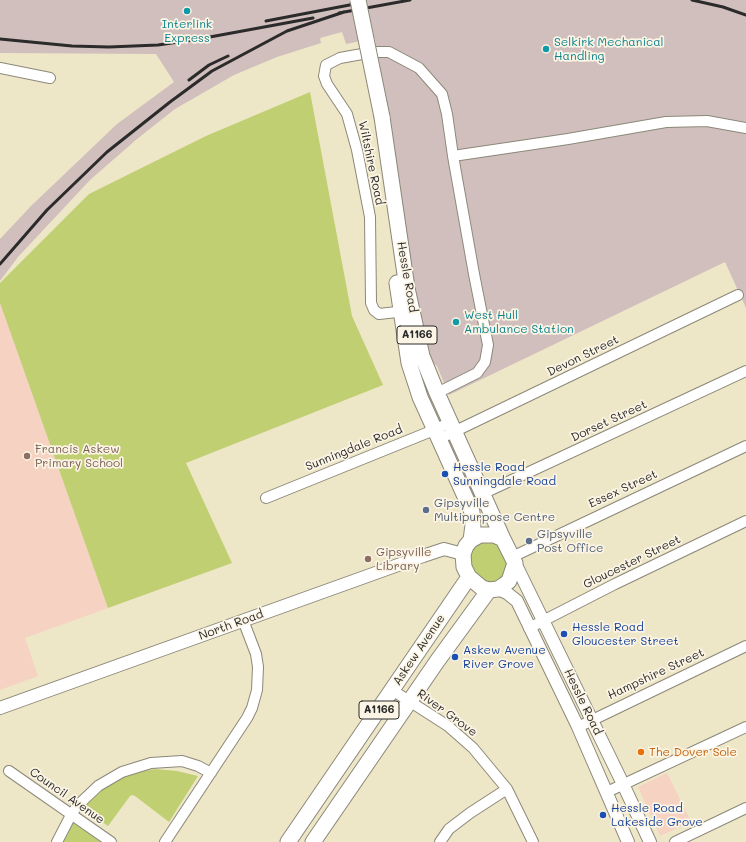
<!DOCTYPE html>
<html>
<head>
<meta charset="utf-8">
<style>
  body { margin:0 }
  canvas { display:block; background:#ede6c7 }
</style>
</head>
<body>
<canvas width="746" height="842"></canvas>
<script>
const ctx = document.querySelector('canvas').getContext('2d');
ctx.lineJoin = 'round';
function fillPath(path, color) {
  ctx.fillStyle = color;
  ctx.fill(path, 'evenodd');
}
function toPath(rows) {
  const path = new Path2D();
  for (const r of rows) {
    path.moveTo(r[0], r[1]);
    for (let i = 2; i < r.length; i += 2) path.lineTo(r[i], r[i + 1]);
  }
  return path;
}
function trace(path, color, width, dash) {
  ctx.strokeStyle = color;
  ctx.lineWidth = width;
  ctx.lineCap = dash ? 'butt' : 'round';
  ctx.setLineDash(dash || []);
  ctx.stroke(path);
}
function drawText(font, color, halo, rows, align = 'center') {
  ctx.font = font + ' Mali,sans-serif';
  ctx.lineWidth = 3.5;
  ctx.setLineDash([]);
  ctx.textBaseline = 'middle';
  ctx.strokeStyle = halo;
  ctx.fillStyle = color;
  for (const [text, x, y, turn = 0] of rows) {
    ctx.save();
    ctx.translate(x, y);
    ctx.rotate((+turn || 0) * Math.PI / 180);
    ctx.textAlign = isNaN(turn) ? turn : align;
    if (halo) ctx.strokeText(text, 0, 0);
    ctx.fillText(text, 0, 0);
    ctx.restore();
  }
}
const built = toPath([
  [0,303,108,608,25,638,38,676,0,690],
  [667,773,691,822,660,836,638,787]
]);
const industrial = toPath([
  [0,0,746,0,746,308,725,262,449,395,437,366,424,355,385,125,375,38,346,44,342,32,320,38,321,43,277,57,234,75,175,109,137,139,90,180,18,257,0,281,0,239,31,206,117,124,174,82,156,54,0,53]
]);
const green = toPath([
  [310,92,352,316,383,385,186,463,232,563,108,608,0,303,0,283,89,194,206,136],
  [490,540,497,544,503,550,506,560,507,569,500,581,488,584,475,575,469,555,477,542],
  [155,769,177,771,198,776,169,822,135,796,132,795,130,796,108,826,81,807,88,799,114,781,133,773],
  [72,822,101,842,62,842]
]);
const minor = toPath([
  [0,68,50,78],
  [453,156,568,139,666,122,707,121,746,128],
  [406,311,379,314,374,310,371,303,370,217,357,150,347,114,327,84,324,76,326,65,340,58,373,52,389,52,419,68,442,94,447,114,453,156,474,274,488,345,485,362,477,373,437,393],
  [439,439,738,295],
  [482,494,746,371],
  [266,498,434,430,451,422],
  [512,557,746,446],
  [529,628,615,584,746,521],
  [392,690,448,726,473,748,507,789,533,842],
  [578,727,746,646],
  [9,771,111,842],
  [607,792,746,727],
  [57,842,71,815,78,805,98,786,122,772,151,763,182,761,198,766,211,773],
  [165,842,247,718,252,708,257,690,258,667,256,654,243,620],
  [440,842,449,829,470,813,507,789],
  [675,842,746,808]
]);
const tertiary = toPath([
  [515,563,623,784,650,842],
  [498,589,507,593,517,601,578,727,628,842],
  [0,708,423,556,444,549,463,554]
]);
const primary = toPath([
  [382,117,407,288,422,356,437,393,503,539],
  [397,283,409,363,420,397,472,512,473,525,471,540],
  [480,535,494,535,503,539,515,563,509,581,504,585,498,589,489,590,482,588,469,577,464,567,463,554,466,546,471,540,480,535],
  [288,842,469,577],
  [313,842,438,660,489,590]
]);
const rail = toPath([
  [692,0,723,7,746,15],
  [339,13,410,0],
  [266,21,360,3],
  [0,39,72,46,109,47,158,45,199,39,313,18],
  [189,80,209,65,228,56],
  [0,264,47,210,107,152,170,102,212,71,287,31,344,12]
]);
const primaryBridge = toPath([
  [358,0,382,117]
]);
const markers = [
  [187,11,4,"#0f9aa8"],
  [546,49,4,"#0f9aa8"],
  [456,322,4,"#0f9aa8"],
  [27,456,4,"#8d6e63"],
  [445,474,4,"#1a4fb4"],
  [426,510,4,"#5c6f8a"],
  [529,541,4,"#5c6f8a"],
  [368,559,4,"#8d6e63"],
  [564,634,4,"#1a4fb4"],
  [455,657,4,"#1a4fb4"],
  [641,752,4,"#e8710a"],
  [603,815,4,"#1a4fb4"]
];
const shields = [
  [417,335,40],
  [379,710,40]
];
const shieldNames = [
  ["A1166",417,335],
  ["A1166",379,710]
];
const cultureNames = [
  ["Interlink",187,24,"center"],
  ["Express",187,38,"center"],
  ["Selkirk Mechanical",554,42],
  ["Handling",554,56],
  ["West Hull",464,315],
  ["Ambulance Station",464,329]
];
const streetNames = [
  ["Wiltshire Road",371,163,78],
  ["Hessle Road",407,277,80],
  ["Devon Street",583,356,-26],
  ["Dorset Street",609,421,-25],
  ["Sunningdale Road",354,448,-22],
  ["Essex Street",623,489,-25],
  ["Gloucester Street",632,562,-26],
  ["North Road",231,625,-20],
  ["Askew Avenue",419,650,-56],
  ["Hampshire Street",656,674,-25],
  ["Hessle Road",583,702,64],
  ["River Grove",447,713,36],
  ["Council Avenue",67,796,35]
];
const educationNames = [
  ["Francis Askew",35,449],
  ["Primary School",35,463],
  ["Gipsyville",376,552],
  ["Library",376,566]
];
const transitNames = [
  ["Hessle Road",453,467],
  ["Sunningdale Road",453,481],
  ["Hessle Road",572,627],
  ["Gloucester Street",572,641],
  ["Askew Avenue",463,650],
  ["River Grove",463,664],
  ["Hessle Road",611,808],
  ["Lakeside Grove",611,822]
];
const serviceNames = [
  ["Gipsyville",434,503],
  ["Multipurpose Centre",434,517],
  ["Gipsyville",537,534],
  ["Post Office",537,548]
];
const foodNames = [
  ["The Dover Sole",649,752]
];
fillPath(built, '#f6d2c3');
fillPath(industrial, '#d1bfbd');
fillPath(green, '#c0cf71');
trace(minor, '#8c8879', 12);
trace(tertiary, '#8c8879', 14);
trace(primary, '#8c8879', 17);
trace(minor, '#fff', 10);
trace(tertiary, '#fff', 12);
trace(primary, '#fff', 15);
trace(rail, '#2b2b2b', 3);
trace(primaryBridge, '#8c8879', 17, []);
trace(primaryBridge, '#fff', 15);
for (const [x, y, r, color] of markers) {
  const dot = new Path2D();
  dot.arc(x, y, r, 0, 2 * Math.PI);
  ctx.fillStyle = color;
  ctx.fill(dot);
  trace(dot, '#fcf5e5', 1.5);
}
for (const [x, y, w] of shields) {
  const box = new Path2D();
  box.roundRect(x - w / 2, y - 9, w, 18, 3);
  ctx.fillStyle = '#fcf5e5';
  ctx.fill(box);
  trace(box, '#2b2b2b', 1);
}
drawText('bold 11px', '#2b2b2b', null, shieldNames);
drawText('12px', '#0d838f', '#fcf5e5', cultureNames, 'left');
drawText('12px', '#2b2b2b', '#fcf5e5', streetNames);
drawText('12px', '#785e54', '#fcf5e5', educationNames, 'left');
drawText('12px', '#164399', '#fcf5e5', transitNames, 'left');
drawText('12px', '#4e5e75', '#fcf5e5', serviceNames, 'left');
drawText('12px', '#c56008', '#fcf5e5', foodNames, 'left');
</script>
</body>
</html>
